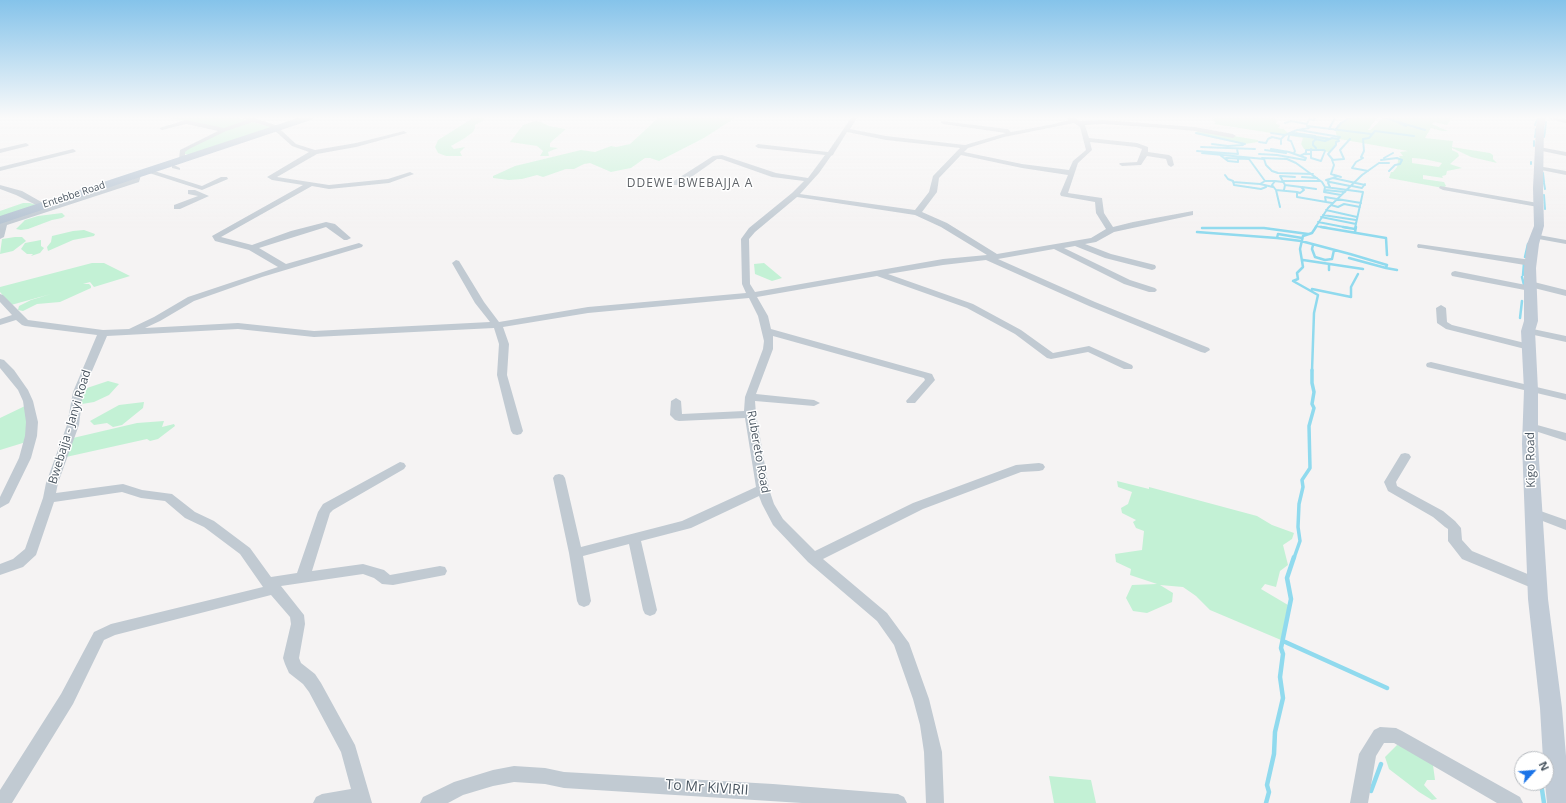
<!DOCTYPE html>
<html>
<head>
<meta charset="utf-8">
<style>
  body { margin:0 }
  #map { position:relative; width:1566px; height:803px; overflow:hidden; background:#f5f3f3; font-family:"Open Sans",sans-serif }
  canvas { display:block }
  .north { position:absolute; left:1514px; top:751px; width:40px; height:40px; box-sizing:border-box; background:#fff; border:1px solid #b7bbc0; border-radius:50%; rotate:64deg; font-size:11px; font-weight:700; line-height:16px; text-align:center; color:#4a5661 }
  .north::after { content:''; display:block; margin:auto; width:14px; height:18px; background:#1a73e8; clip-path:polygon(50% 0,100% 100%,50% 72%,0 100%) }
</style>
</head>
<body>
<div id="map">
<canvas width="1566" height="803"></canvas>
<div class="north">N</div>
</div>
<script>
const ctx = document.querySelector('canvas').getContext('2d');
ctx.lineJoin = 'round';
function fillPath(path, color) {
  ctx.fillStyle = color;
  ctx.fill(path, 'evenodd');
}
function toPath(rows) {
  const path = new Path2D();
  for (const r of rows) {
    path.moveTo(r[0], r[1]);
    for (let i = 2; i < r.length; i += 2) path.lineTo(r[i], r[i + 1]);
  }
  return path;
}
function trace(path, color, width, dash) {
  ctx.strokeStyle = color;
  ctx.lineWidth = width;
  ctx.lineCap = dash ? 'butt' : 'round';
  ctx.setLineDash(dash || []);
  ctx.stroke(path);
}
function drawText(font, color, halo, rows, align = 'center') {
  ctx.font = font + ' "Open Sans",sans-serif';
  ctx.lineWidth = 3;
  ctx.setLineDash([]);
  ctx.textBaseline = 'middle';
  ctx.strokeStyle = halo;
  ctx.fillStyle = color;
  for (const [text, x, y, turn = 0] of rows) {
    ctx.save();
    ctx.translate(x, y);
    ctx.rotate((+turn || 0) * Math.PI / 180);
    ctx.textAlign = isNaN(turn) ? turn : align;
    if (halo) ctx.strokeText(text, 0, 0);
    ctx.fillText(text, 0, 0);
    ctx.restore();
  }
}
const green = toPath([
  [171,118,238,118,249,121,223,129],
  [473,118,484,118,484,120,475,125,475,128,473,132,465,138,451,146,454,149,465,147,460,152,462,156,446,156,438,153,435,147,438,140],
  [658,118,735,118,704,138,659,161,650,158,645,158,631,168,611,172,590,163,584,164,574,169,566,169,543,177,537,175,522,179,509,180,493,178,493,176,515,166,581,150,595,152,611,146,616,147,630,144],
  [1216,118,1269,118,1276,119,1277,121,1276,124,1280,125,1278,128,1284,129,1288,133,1296,132,1338,139,1335,130,1341,123,1349,118,1377,118,1368,130,1370,130,1383,118,1452,118,1447,125,1434,122,1432,124,1448,131,1442,131,1431,128,1425,138,1453,141,1452,147,1490,153,1493,155,1493,159,1497,163,1471,157,1452,148,1452,150,1458,153,1459,156,1450,164,1462,168,1447,171,1446,175,1442,176,1443,178,1423,175,1423,179,1444,182,1446,186,1443,188,1389,178,1391,172,1393,172,1397,167,1398,160,1400,158,1399,156,1403,156,1400,152,1408,151,1339,139,1339,141,1336,142,1336,145,1329,152,1304,149,1301,144,1303,138,1214,124,1216,122,1212,119],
  [1412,158,1424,159,1442,163,1439,167,1412,163],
  [535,121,541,122,549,126,566,129,550,143,550,147,558,148,548,152,549,156,540,156,543,151,537,146,510,142,523,125],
  [253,122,274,128,189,155,185,154,185,150,226,130],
  [1197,130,1258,140,1258,142,1245,144,1213,138,1196,134],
  [23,203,30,203,37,205,0,217,0,211],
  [62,213,65,216,62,218,52,220,28,229,21,230,16,229,25,220,38,216],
  [84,230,95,234,94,236,73,240,48,251,47,247,51,242,52,236,73,231],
  [15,237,22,237,26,241,13,251,0,254,2,239],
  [41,240,41,246,44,248,40,253,31,256,33,254,27,254,21,249,25,243],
  [92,263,104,263,130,276,94,287,90,282,83,284,89,284,91,286,91,288,60,302,37,304,23,311,18,310,19,306,31,300,51,294,11,305,0,292,0,287],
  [764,263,782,278,772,281,755,274,754,264],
  [108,381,119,384,109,395,94,402,82,404,82,396,87,388],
  [144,402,143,408,122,425,113,427,107,423,94,425,90,421,119,405],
  [25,406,27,418,26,442,0,450,0,418],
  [164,421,162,427,174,424,175,426,158,439,150,441,147,439,66,457,73,438,137,423],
  [1117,481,1149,489,1149,487,1257,516,1272,525,1294,533,1292,539,1283,545,1288,565,1280,571,1276,587,1265,584,1261,589,1288,605,1281,640,1210,610,1196,596,1183,587,1160,585,1173,593,1172,602,1147,613,1133,611,1126,598,1132,585,1157,584,1130,575,1131,569,1116,562,1115,554,1142,550,1144,531,1136,528,1133,522,1136,520,1122,513,1121,508,1128,504,1132,492,1118,487],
  [1397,745,1406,746,1433,765,1435,780,1427,780,1424,785,1437,799,1432,800,1419,792,1389,769,1385,757],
  [1049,776,1091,780,1096,803,1054,803]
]);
const streamFar3 = toPath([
  [1385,118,1425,130],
  [1397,122,1406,126],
  [1285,123,1291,121,1307,124,1309,119,1314,120,1315,118],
  [1535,125,1538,118],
  [1307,126,1371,134],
  [1329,129,1335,118],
  [1299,130,1340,137,1338,139,1339,141,1336,142,1336,145,1328,154,1333,160],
  [1335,130,1341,123,1349,118],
  [1545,131,1546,122],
  [1196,133,1245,144],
  [1271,133,1285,135,1281,139],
  [1293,133,1315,136],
  [1287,134,1316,138],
  [1285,135,1297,130,1309,128],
  [1289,136,1288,140,1291,141,1295,151,1294,153],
  [1316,137,1330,139],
  [1535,137,1536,129],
  [1544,137,1545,132],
  [1315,139,1325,141,1332,138,1338,139],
  [1316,139,1313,142,1313,145,1316,148],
  [1534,141,1534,146],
  [1259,142,1266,143,1268,139,1272,137,1281,139,1281,144],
  [1212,144,1228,146,1243,145],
  [1201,147,1255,149],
  [1265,150,1286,153],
  [1197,151,1238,154,1237,149],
  [1202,153,1264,159,1266,165,1272,171,1278,173,1313,174],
  [1259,154,1277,155,1305,160,1306,158,1289,152,1271,149],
  [1305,154,1311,154,1311,149],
  [1311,154,1311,158,1321,161,1325,151],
  [1220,155,1228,161,1238,162,1238,159],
  [1300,156,1306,153,1306,150,1324,150],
  [1226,158,1249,159,1247,158],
  [1262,158,1287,159,1296,163,1322,182,1325,187,1324,192,1341,195],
  [1384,158,1393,153],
  [1249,159,1265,181],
  [1381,160,1397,158,1402,160,1400,164,1395,165,1389,171],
  [1531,162,1531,164],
  [1368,171,1352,168,1356,162,1363,158,1361,157,1364,151,1363,139,1369,138,1375,131,1414,136],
  [1543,173,1544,182],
  [1225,175,1228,179,1233,181,1234,185,1261,189,1266,187,1265,185],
  [1337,176,1333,178,1365,185],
  [1302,177,1317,178],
  [1341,177,1331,174,1334,165,1332,160,1344,159,1340,150,1350,139],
  [1283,181,1320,181],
  [1233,182,1260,184],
  [1283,182,1275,181,1272,185,1276,190,1297,192,1297,197,1332,203],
  [1330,182,1350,186],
  [1544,183,1545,189],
  [1285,185,1301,187,1304,190,1300,193,1297,192],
  [1352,186,1362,188,1365,184],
  [1273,187,1260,184,1265,181,1275,181],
  [1302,187,1316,189],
  [1325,187,1363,192,1355,228],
  [1330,187,1328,183,1330,182,1326,180,1333,178],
  [1276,190,1280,207],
  [1284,190,1285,185,1280,176,1295,177],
  [1325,190,1345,192],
  [1544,195,1545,209],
  [1326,202,1325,197,1361,203],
  [1331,205,1338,207,1344,204,1360,207],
  [1326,210,1357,217],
  [1323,215,1356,220],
  [1321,217,1356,224],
  [1318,222,1349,228],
  [1316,226,1328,228],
  [1237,228,1253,228],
  [1315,228,1328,208,1362,175,1379,163,1389,163]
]);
const streamFar2 = toPath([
  [1321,227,1386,238,1387,255],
  [1343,227,1355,229],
  [1202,228,1264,228,1308,234],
  [1197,232,1277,238],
  [1355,232,1356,227],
  [1302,238,1278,234,1277,238,1301,241,1350,254,1387,265,1386,268,1397,270],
  [1313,245,1312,249,1315,257,1325,260,1332,259,1334,250],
  [1525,257,1528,244],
  [1349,258,1386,268],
  [1303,260,1363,269],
  [1329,264,1329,270],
  [1523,275,1524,263],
  [1522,277,1524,285],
  [1312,289,1351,297,1351,287,1358,274],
  [1520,318,1522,301],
  [1312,371,1314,313,1318,295,1293,281,1298,279,1297,273,1303,267,1300,249,1303,236,1312,233,1316,227]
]);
const streamFar1 = toPath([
  [1294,558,1300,541,1298,527,1299,504,1303,487,1302,480,1310,468,1309,426,1314,408,1312,404,1314,392,1312,383,1312,370]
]);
const stream = toPath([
  [1283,641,1387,688],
  [1541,783,1544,803],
  [1371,791,1381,764],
  [1266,803,1269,792,1267,785,1274,754,1275,732,1283,698,1280,677,1283,654,1281,648,1291,599,1287,578,1294,557]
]);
const street = toPath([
  [243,118,253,118,282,127,283,128,281,130,296,144,315,150,356,143,404,131,407,133,356,147,317,154,277,177,329,185,388,179,410,172,414,174,389,183,329,189,312,186,221,237,252,245,291,231,326,222,335,224,351,238,347,240,344,240,326,227,259,248,286,264,359,243,363,245,362,247,262,277,194,301,160,321,145,328,238,323,314,331,490,322,475,303,452,263,456,260,459,261,484,302,499,322,588,307,746,293,742,284,741,239,749,228,792,193,804,181,772,177,721,159,717,159,680,185,674,185,674,181,713,156,722,155,776,173,808,178,825,155,758,148,755,146,758,144,828,152,851,118,857,118,850,129,886,136,965,145,1006,133,943,124,941,123,941,121,1008,129,1011,132,1054,124,1069,120,1067,118,1074,118,1079,121,1103,120,1195,127,1233,134,1236,136,1233,138,1195,131,1162,128,1103,124,1085,125,1089,138,1137,143,1148,147,1148,152,1169,155,1172,157,1174,165,1171,167,1168,165,1166,159,1147,156,1141,165,1122,166,1119,164,1120,163,1137,162,1142,149,1136,147,1090,142,1092,150,1078,163,1068,193,1102,198,1104,213,1113,227,1133,222,1193,211,1193,215,1114,232,1096,242,1085,244,1111,254,1155,265,1156,267,1155,269,1152,270,1105,258,1075,246,1064,248,1130,280,1155,288,1157,290,1155,292,1149,292,1124,284,1054,249,998,259,1095,302,1209,348,1210,350,1205,353,1201,352,1089,306,986,260,943,265,888,274,973,304,1021,330,1053,353,1089,346,1132,365,1133,367,1132,369,1124,369,1088,352,1051,359,1047,358,1015,334,967,308,877,276,757,297,768,316,771,329,932,374,935,380,915,403,907,403,906,401,925,380,924,378,773,336,773,349,756,394,814,400,820,403,814,406,755,401,756,414,769,489,774,504,783,519,815,551,913,503,1016,465,1039,463,1043,464,1045,467,1043,470,1039,471,1021,472,923,509,823,559,887,613,909,643,929,699,942,752,944,803,926,803,924,752,920,725,913,699,894,645,877,621,808,562,773,525,762,504,759,496,691,528,641,541,657,610,655,614,650,616,645,614,643,610,629,544,583,556,591,601,589,605,584,607,579,605,577,601,569,553,553,478,555,475,559,474,563,475,565,478,581,547,682,521,756,487,745,418,679,421,675,420,670,415,671,401,676,398,681,401,682,414,744,411,745,397,763,349,764,341,758,316,749,298,588,313,503,327,509,344,507,375,523,431,521,434,517,435,513,434,511,431,497,375,499,344,494,328,314,337,238,329,107,336,83,392,79,425,58,483,56,493,123,484,142,490,172,494,195,512,214,521,250,548,271,577,297,573,318,512,323,504,400,462,404,463,406,466,404,469,333,510,330,513,312,571,363,564,384,570,390,575,440,566,445,567,447,571,445,575,440,576,393,585,382,584,374,578,363,574,281,586,304,615,305,624,299,658,301,663,315,674,321,683,355,745,372,803,313,803,316,797,322,794,351,789,341,752,309,692,303,684,289,673,285,664,283,658,291,624,290,617,271,595,115,635,104,640,73,704,12,803,0,803,0,790,61,694,94,632,111,624,263,587,240,554,204,527,185,518,165,501,141,498,122,492,54,502,36,555,23,567,0,575,0,564,13,559,25,549,43,498,46,483,67,425,73,392,97,335,25,326,22,325,16,320,0,325,0,319,12,315,0,302,0,294,3,295,28,320,103,330,129,329,154,317,188,297,278,267,249,250,215,241,212,236,303,185,272,180,267,177,309,152,292,146,274,130,273,128,253,122,226,131,189,149,185,152,185,160,182,162,179,160,180,150,218,131,186,124,162,130,159,128,186,120,224,128,246,120,243,118],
  [1074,123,1080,127,1086,150,1073,161,1069,170,1022,164,964,152,968,148,1004,137,1074,123],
  [847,132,886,140,960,148,933,176,929,192,915,210,800,194,819,173,831,156,833,155,834,153,847,132],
  [961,155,1022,168,1068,175,1060,194,1061,196,1095,202,1096,213,1106,229,1091,238,997,254,947,223,922,212,937,192,939,178,961,155],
  [797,197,915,215,941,227,987,255,943,259,755,292,750,284,749,239,755,232,797,197],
  [1549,118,1566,119,1566,123,1550,119,1549,118],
  [26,143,29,145,28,146,0,153,0,149,26,143],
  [1539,147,1566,152,1566,156,1537,150,1536,149,1539,147],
  [73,149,76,151,75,152,0,171,0,167,73,149],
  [174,165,180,168,180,170,172,168,172,166,174,165],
  [1538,166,1566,171,1566,175,1536,169,1535,168,1538,166],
  [148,169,202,186,221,177,227,177,228,179,202,190,146,172,144,171,148,169],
  [134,173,137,173,141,175,139,182,7,225,4,237,0,239,0,222,2,216,8,216,9,219,42,208,16,195,0,189,0,185,22,191,45,204,45,207,133,179,134,173],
  [1440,186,1538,203,1542,205,1538,207,1443,190,1439,188,1440,186],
  [188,190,195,190,209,196,180,209,174,209,174,205,198,196,188,194,188,190],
  [1533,234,1566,240,1566,244,1533,238,1533,234],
  [1418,244,1531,260,1535,263,1531,266,1421,248,1418,248,1417,246,1418,244],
  [1455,271,1526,285,1527,282,1530,281,1566,290,1566,296,1534,288,1530,291,1452,276,1451,274,1452,272,1455,271],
  [1441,305,1446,308,1447,322,1452,325,1533,345,1534,347,1529,350,1446,329,1437,323,1436,308,1441,305],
  [1528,328,1566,336,1566,342,1525,333,1523,331,1528,328],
  [0,359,4,360,14,370,28,390,33,401,38,422,37,436,31,458,9,503,0,508,0,497,19,458,25,436,26,422,23,401,18,390,0,368,0,359],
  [1431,362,1566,394,1566,400,1427,367,1426,365,1427,363,1431,362],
  [1530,423,1566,433,1566,441,1526,428,1524,426,1526,424,1530,423],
  [1405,453,1409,454,1411,457,1396,482,1397,486,1443,511,1455,521,1461,528,1462,540,1472,551,1542,580,1544,584,1542,588,1537,589,1532,588,1462,559,1448,541,1448,529,1445,527,1433,517,1388,491,1384,482,1401,454,1405,453],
  [1532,508,1566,520,1566,530,1527,515,1526,512,1527,509,1532,508],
  [1380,727,1396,728,1402,731,1520,797,1523,803,1497,803,1394,743,1384,743,1376,756,1368,803,1350,803,1359,754,1374,730,1380,727],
  [514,766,545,768,564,772,773,784,898,794,904,797,907,803,802,803,564,788,545,784,514,782,493,786,463,795,448,803,420,803,423,797,454,782,493,770,514,766]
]);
const secondary = toPath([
  [1538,118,1546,118,1544,127,1543,188,1544,226,1539,244,1536,268,1538,321,1535,331,1538,390,1538,444,1548,599,1562,708,1566,756,1566,803,1547,803,1545,783,1546,759,1543,759,1540,708,1528,599,1522,444,1524,390,1521,331,1524,321,1524,268,1527,244,1534,226,1533,188,1536,127,1538,118]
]);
const primary = toPath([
  [298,118,313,118,311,120,0,224,0,216,298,118]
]);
const farStreetnames = [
  ["Entebbe Road",74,195,-18]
];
const farQuarternames = [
  ["DDEWE BWEBAJJA A",690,184]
];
const streetNames = [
  ["Bwebajja - Janyi Road",70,427,-73],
  ["Rubereto Road",758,452,80],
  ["Kigo Road",1531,460,-91]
];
const nearStreetnames = [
  ["To Mr KIVIRII",707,788,4]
];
fillPath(green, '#c3f1d5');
trace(streamFar3, '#90daee', 2);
trace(streamFar2, '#90daee', 2.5);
trace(streamFar1, '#90daee', 3.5);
trace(stream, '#90daee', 4.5);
fillPath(street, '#c1cad2');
fillPath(secondary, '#c1cbd6');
fillPath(primary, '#b3c2d1');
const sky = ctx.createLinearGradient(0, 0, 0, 230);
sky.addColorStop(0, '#85c3ea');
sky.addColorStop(0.51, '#fafafa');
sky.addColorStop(1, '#fafafa00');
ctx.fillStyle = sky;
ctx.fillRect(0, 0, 1566, 230);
drawText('10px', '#4a5661', '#fff', farStreetnames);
ctx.letterSpacing = '1px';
drawText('12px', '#5f6368', '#fff', farQuarternames);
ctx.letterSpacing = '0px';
drawText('12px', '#4a5661', '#fff', streetNames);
drawText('14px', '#4a5661', '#fff', nearStreetnames);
</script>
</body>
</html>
